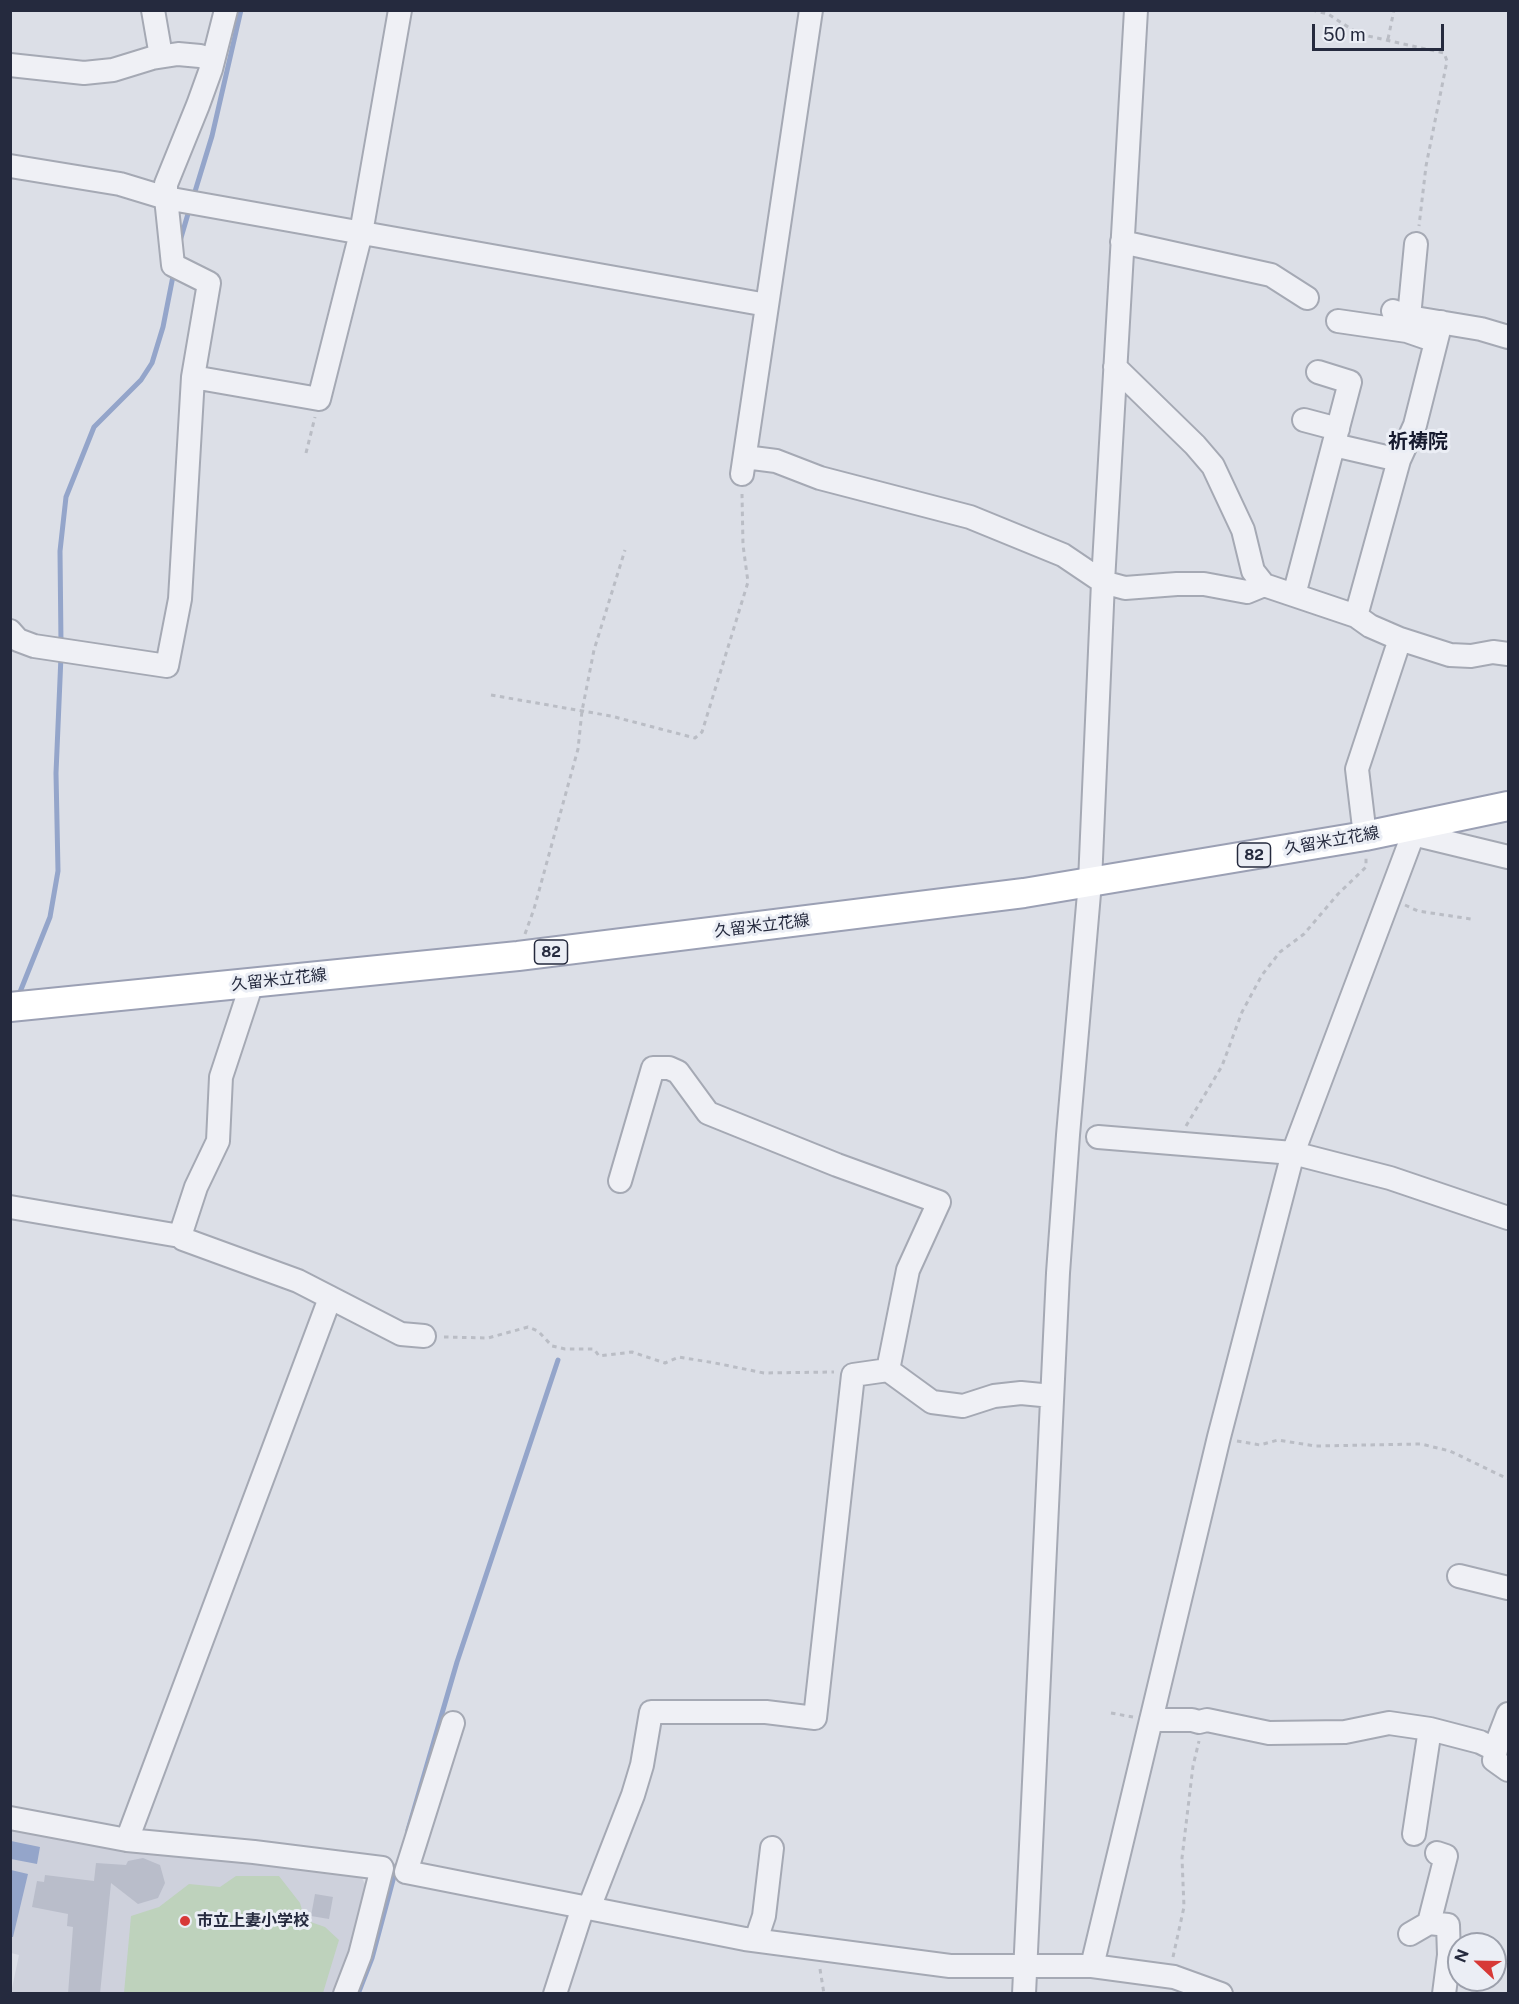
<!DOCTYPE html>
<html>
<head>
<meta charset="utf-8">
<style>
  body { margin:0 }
  #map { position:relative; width:1519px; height:2004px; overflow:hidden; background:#dcdfe7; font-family:"Public Sans",sans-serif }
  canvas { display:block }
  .frame { position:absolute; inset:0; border:12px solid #252a3e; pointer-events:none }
  .north { position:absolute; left:1447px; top:1932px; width:60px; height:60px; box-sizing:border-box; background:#ebeef5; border:2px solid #9ca0ac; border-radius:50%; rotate:292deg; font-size:16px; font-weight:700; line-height:24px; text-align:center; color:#252a3e }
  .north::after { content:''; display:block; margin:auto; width:21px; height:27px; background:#d73937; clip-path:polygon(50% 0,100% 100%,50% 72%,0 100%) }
  .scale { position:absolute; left:1312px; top:24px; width:132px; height:27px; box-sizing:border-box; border:3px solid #252a3e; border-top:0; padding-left:8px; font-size:18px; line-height:21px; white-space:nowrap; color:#252a3e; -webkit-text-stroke:4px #ebeef5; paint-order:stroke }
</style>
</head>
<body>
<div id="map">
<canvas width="1519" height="2004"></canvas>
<div class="frame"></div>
<div class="north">N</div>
<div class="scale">50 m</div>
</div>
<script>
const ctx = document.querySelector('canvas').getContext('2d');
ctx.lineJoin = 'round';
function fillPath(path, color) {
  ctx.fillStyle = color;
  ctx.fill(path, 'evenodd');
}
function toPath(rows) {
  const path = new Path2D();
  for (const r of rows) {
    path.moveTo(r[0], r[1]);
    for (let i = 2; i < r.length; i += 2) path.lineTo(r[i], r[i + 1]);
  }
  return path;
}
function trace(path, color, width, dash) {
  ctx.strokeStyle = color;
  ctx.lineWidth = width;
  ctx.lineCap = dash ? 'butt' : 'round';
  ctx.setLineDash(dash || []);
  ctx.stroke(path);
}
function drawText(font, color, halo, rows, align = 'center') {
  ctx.font = font + ' "Public Sans","Noto Sans JP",sans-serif';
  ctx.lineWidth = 6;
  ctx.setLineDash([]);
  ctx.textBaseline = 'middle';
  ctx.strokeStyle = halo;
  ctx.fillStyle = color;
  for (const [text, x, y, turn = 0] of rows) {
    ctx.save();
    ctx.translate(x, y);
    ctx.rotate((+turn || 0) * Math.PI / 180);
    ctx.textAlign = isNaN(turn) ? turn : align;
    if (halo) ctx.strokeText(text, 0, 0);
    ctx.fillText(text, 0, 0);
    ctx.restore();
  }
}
const built = toPath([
  [10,1828,360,1874,368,1890,352,1952,335,1993,11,1993,19,1955,11,1953]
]);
const green = toPath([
  [236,1876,279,1876,300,1903,305,1920,325,1927,339,1940,323,1993,124,1993,131,1916,159,1907,189,1884,220,1887]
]);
const water = toPath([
  [11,1841,40,1847,37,1864,11,1859],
  [11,1870,28,1874,13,1937,10,1937]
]);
const stream = toPath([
  [193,198,212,136,241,10],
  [180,241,190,207],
  [61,644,60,551,66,497,94,427,141,380,152,363,163,327,174,271],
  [18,997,50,917,58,871,56,773,61,656],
  [408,1830,457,1662,558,1360],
  [358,1994,372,1958,397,1865]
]);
const building = toPath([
  [143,1858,160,1865,165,1883,158,1898,138,1904,111,1883,100,1994,68,1994,73,1927,67,1926,68,1914,32,1907,37,1881,44,1882,45,1875,94,1881,96,1863,126,1865,128,1861],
  [315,1894,333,1897,329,1919,311,1916]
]);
const path = toPath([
  [1312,10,1328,14,1359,34,1444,53,1447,61,1426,166,1419,226],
  [1388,39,1394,10],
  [306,453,315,417],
  [491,695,611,716,695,738,702,732,748,582,743,545,742,494],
  [1405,905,1418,911,1471,919],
  [525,934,534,909,578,749,582,711,594,650,625,550],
  [1186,1126,1222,1066,1242,1012,1262,975,1280,952,1304,934,1338,894,1366,867,1366,857],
  [444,1337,488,1338,528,1327,538,1331,552,1346,565,1349,594,1349,599,1356,632,1352,665,1363,679,1357,715,1363,764,1373,834,1372],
  [1237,1441,1260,1445,1278,1440,1315,1446,1421,1444,1450,1451,1508,1479],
  [1111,1713,1133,1717],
  [1173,1957,1184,1907,1182,1858,1193,1766,1199,1741],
  [820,1969,824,1994]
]);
const minor = toPath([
  [153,10,161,56],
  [10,65,84,73,113,70,152,58,178,54,200,56,213,60],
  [10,166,120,184,166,198,767,305],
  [1122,242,1271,275,1307,298],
  [1393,311,1409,317,1481,329,1508,337],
  [1409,317,1416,244],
  [1338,321,1407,331,1436,341],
  [1115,367,1195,445,1213,466,1243,530,1253,571,1264,585,1356,616,1370,626,1400,639,1450,655,1471,656,1493,652,1508,654],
  [193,377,209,283,173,265,166,198,166,184,198,105,211,69,226,10],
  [1304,420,1338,429],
  [1334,445,1399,460],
  [745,457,776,461,820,478,970,517,1063,555,1103,582,1125,588,1177,584,1204,584,1247,592,1264,585],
  [742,474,811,10],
  [1294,595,1350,382,1318,372],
  [1356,616,1399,460,1415,425,1441,322],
  [10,631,18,640,34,646,167,666,180,599,193,377,319,399,361,233,400,10],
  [1413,834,1508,857],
  [1365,836,1357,769,1400,639],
  [1098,1137,1293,1153,1390,1178,1508,1218],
  [620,1181,653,1068,669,1068,678,1072,708,1113,837,1165,939,1202,908,1270,888,1370,932,1402,963,1406,994,1396,1021,1393,1052,1396],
  [10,1207,180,1236,183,1239,298,1281,401,1334,424,1336],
  [180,1236,196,1187,218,1141,221,1077,252,983],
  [1459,1576,1508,1588],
  [1508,1714,1498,1740,1494,1760,1508,1770],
  [1151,1720,1192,1720,1199,1722,1207,1720,1269,1733,1345,1732,1389,1723,1430,1729,1480,1742,1496,1750],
  [453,1723,406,1872,745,1939,950,1966,1092,1966,1174,1977,1221,1994],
  [10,1818,127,1840,254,1852,382,1868,360,1955,345,1994],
  [1414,1834,1430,1729],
  [127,1840,330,1298],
  [1437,1853,1446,1856,1429,1923,1448,1925,1449,1955,1444,1994],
  [589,1908,633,1795,642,1765,651,1712,766,1712,815,1718,853,1375,888,1370],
  [1410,1934,1429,1923],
  [756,1940,764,1916,772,1848],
  [1092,1966,1219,1437,1293,1153,1417,824],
  [555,1994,583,1907],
  [1024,1994,1058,1273,1068,1135,1090,882,1103,582,1136,10]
]);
const major = toPath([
  [10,1007,518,956,1024,893,1365,836,1508,806]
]);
const markers = [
  [185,1921,6,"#d73937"]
];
const shields = [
  [1254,855,33],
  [551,952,33]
];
const shieldNames = [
  ["82",1254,855],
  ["82",551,952]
];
const streetNames = [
  ["久留米立花線",1332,841,-10],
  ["久留米立花線",762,926,-7],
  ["久留米立花線",279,980,-6]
];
const poiNames = [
  ["市立上妻小学校",197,1921]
];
const quarterNames = [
  ["祈祷院",1418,442]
];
fillPath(built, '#ced1dc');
fillPath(green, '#bed2bc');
fillPath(water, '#94a5ca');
trace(stream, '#94a5ca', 5);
fillPath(building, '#b9bdca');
trace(minor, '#a5a9b4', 26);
trace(major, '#9ba0b4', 32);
trace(path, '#babdc5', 3, [4.5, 4.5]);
trace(minor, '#eff0f5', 22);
trace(major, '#fff', 28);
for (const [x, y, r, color] of markers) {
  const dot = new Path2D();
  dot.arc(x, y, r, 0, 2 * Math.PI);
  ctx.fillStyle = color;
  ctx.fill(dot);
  trace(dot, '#ebeef5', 2);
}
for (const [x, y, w] of shields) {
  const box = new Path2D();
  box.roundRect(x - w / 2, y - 12, w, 24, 4.5);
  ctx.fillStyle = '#ebeef5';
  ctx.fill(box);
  trace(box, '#252a3e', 1.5);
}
drawText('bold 15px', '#252a3e', null, shieldNames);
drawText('16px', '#252a3e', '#ebeef5', streetNames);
drawText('bold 16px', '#252a3e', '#ebeef5', poiNames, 'left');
drawText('bold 20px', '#171b2f', '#ebeef5', quarterNames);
</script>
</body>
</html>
